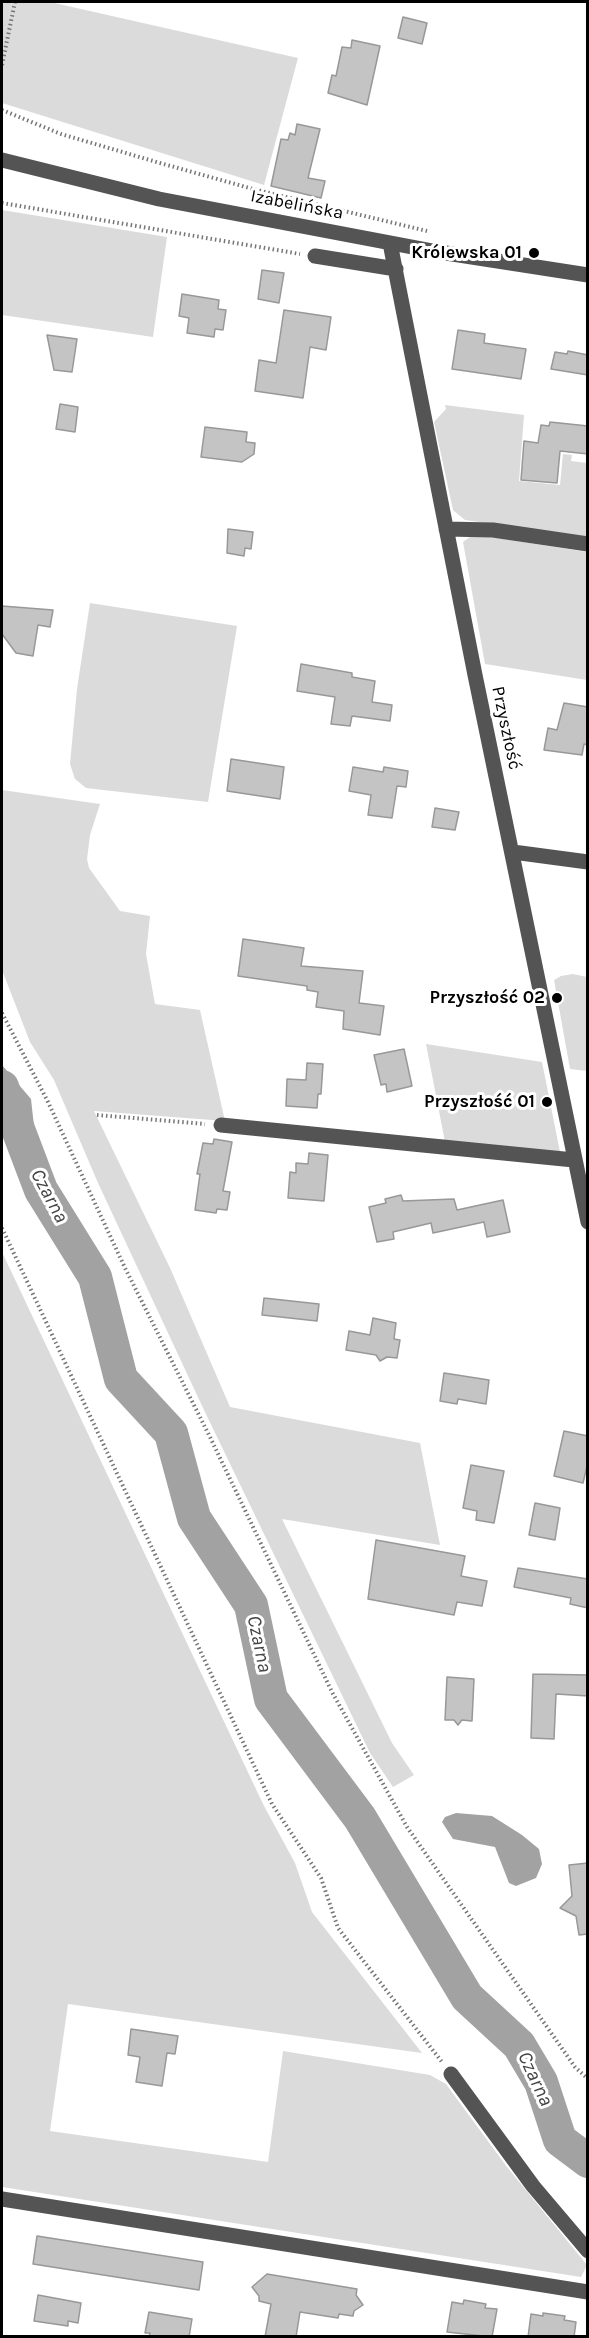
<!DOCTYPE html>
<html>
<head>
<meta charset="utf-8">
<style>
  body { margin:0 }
  #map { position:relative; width:589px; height:2338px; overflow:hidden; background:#fff; font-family:Karla,sans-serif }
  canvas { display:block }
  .frame { position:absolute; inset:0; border:3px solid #000; pointer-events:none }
</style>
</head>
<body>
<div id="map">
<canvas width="589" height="2338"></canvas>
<div class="frame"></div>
</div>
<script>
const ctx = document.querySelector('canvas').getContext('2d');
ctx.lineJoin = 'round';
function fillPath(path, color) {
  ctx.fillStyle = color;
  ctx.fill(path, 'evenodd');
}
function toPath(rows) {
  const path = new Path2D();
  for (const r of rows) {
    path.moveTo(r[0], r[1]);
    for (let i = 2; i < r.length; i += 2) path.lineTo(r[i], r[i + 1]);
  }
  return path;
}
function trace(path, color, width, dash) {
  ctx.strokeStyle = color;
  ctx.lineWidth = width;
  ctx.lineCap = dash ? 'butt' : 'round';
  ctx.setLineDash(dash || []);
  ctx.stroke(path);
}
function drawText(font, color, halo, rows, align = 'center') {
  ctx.font = font + ' Karla,sans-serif';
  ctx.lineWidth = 6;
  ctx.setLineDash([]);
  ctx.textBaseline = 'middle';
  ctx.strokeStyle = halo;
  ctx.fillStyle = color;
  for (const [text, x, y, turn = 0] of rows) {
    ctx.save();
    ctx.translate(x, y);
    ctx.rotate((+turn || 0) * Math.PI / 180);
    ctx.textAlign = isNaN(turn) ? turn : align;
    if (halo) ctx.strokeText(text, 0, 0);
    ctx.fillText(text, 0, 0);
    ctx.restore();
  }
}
const green = toPath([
  [2,2,50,2,298,58,264,185,2,103],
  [2,210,167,237,153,337,2,315],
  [445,405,524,415,519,481,560,485,563,454,572,455,571,461,587,463,587,538,465,520,453,510,434,422,446,409],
  [470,537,491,537,587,552,587,680,485,664,463,542],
  [90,603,237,626,208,802,86,788,75,779,70,764,77,689],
  [2,790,100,804,90,835,87,859,89,868,120,911,150,916,146,954,155,1004,200,1010,225,1121,94,1111,171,1270,230,1407,420,1443,440,1545,282,1519,392,1743,414,1775,393,1787,370,1753,203,1408,98,1183,54,1080,30,1042,2,970],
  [573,974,587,977,587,1071,570,1069,554,980,561,976],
  [426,1044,542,1062,560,1152,445,1142],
  [2,1252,264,1806,295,1863,312,1912,422,2053,68,2004,50,2131,268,2162,283,2051,430,2075,446,2084,507,2167,587,2265,581,2277,2,2187]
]);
const water = toPath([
  [2,1065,31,1099,41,1190,2,1119],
  [456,1813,492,1816,522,1835,539,1849,542,1864,536,1878,516,1886,509,1883,495,1847,453,1839,442,1822,445,1817]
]);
const river = toPath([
  [2,1087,41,1190,95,1277,121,1379,171,1433,194,1518,251,1605,271,1699,360,1818,467,1997,519,2045,541,2082,560,2140,588,2161]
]);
const building = toPath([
  [403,17,427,23,422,44,398,38,403,17],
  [352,40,380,46,367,105,328,93,332,75,336,76,342,47,351,48,352,40],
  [297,124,320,129,308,178,325,181,321,198,271,186,281,139,288,140,290,133,295,135,297,124],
  [262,270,284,273,279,303,258,299,262,270],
  [182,294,219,300,218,309,226,310,223,330,215,329,214,337,187,333,189,318,179,316,182,294],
  [284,310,331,317,326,350,310,347,303,398,255,391,259,360,276,363,284,310],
  [458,330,485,334,484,343,526,349,521,379,452,369,458,330],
  [47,335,77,339,72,372,54,370,47,335],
  [568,351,588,355,588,375,551,369,555,352,567,354,568,351],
  [60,404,78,407,75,432,56,429,60,404],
  [550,422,588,426,588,454,560,451,557,483,521,480,524,441,538,443,541,425,549,426,550,422],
  [205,427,247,432,246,442,255,443,254,454,242,462,201,457,205,427],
  [228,529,253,532,251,549,245,548,244,556,227,553,228,529],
  [2,606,53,610,50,627,38,625,33,656,16,653,2,634,2,606],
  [301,664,352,673,352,677,375,681,372,702,392,705,390,721,352,716,350,726,331,724,335,697,297,691,301,664],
  [564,703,588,707,588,745,584,744,582,755,544,750,548,728,557,730,564,703],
  [231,759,284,767,280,799,227,791,231,759],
  [353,767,383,772,384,767,408,771,406,787,397,786,392,818,368,815,371,795,349,791,353,767],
  [435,808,459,812,455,830,432,827,435,808],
  [243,939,304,948,301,966,363,971,359,1003,384,1006,380,1035,343,1029,344,1011,316,1007,318,992,307,990,307,986,238,976,243,939],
  [404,1049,412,1086,387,1092,386,1084,381,1085,374,1055,404,1049],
  [307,1063,323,1064,321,1094,318,1094,317,1108,286,1106,287,1079,306,1080,307,1063],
  [214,1139,232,1142,223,1191,230,1192,227,1210,217,1209,216,1213,195,1210,200,1174,197,1174,203,1143,213,1144,214,1139],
  [309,1153,328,1155,324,1201,288,1198,290,1172,296,1173,296,1163,308,1164,309,1153],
  [401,1195,403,1201,454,1199,457,1210,503,1200,510,1232,487,1237,484,1222,433,1233,431,1223,393,1232,394,1239,377,1242,369,1207,386,1203,385,1199,401,1195],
  [264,1298,319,1304,317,1321,262,1315,264,1298],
  [373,1318,396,1323,394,1339,400,1340,397,1358,387,1357,380,1361,376,1355,346,1350,349,1331,370,1335,373,1318],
  [444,1373,489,1380,486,1404,458,1399,457,1404,440,1401,444,1373],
  [564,1431,588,1436,588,1462,583,1483,554,1476,564,1431],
  [471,1465,504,1471,494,1523,476,1520,477,1511,463,1508,471,1465],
  [535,1503,560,1508,555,1540,529,1535,535,1503],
  [376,1540,465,1556,461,1576,487,1581,482,1606,457,1602,454,1615,368,1599,376,1540],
  [518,1568,588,1579,588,1608,570,1604,571,1598,514,1587,518,1568],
  [533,1674,588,1675,588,1696,556,1694,554,1739,531,1738,533,1674],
  [447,1677,474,1679,472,1721,462,1720,458,1725,454,1720,445,1720,447,1677],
  [588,1863,588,1934,579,1935,576,1916,560,1908,572,1896,569,1865,588,1863],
  [131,2029,178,2036,175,2054,167,2053,162,2086,136,2082,140,2057,128,2055,131,2029],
  [37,2236,203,2262,199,2290,33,2264,37,2236],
  [267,2274,357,2289,356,2295,363,2305,354,2311,353,2316,339,2314,338,2318,300,2312,296,2337,265,2337,271,2304,259,2301,259,2296,252,2287,267,2274],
  [38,2295,81,2303,78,2323,68,2321,68,2326,34,2321,38,2295],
  [464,2300,486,2304,485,2308,497,2309,492,2337,447,2332,452,2302,463,2304,464,2300],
  [149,2312,192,2319,189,2337,149,2337,150,2333,145,2333,149,2312],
  [543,2313,565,2316,564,2320,576,2322,574,2337,528,2337,531,2314,543,2316,543,2313]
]);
const path = toPath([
  [2,65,15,2],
  [2,110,61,134,160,163,253,189,427,231],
  [2,203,300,254],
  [2,1013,48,1102,125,1268,209,1435,332,1692,407,1827,575,2067,588,2079],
  [97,1115,205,1124],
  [2,1228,272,1804,321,1878,338,1928,442,2062]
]);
const minor = toPath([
  [2,160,159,199,433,251,588,275],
  [390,243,475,675,588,1222],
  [315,256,396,269],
  [446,529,493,530,588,544],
  [513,852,588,862],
  [221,1125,574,1160],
  [451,2074,533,2186,588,2251],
  [2,2199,588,2292]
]);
const markers = [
  [534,253,6,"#000"],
  [557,998,6,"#000"],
  [547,1102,6,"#000"]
];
const streetNames = [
  ["Izabelińska",297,205,11],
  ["Przyszłość",506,728,78]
];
const poiNames = [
  ["Królewska 01",522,253],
  ["Przyszłość 02",545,998],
  ["Przyszłość 01",535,1102]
];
const waterNames = [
  ["Czarna",49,1196,62],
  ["Czarna",259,1644,78],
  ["Czarna",535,2079,65]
];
fillPath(green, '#dbdbdb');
fillPath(water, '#a2a2a2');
trace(river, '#a2a2a2', 34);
fillPath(building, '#c4c4c4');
trace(building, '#989898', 1.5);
trace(path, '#767676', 4, [1.5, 3]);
trace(minor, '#545454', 15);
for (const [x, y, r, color] of markers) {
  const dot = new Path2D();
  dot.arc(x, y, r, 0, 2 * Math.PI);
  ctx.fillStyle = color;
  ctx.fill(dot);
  trace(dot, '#fff', 2);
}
drawText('18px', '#000', '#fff', streetNames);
drawText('bold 18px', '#000', '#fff', poiNames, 'right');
drawText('italic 20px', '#434343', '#fff', waterNames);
</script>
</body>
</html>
